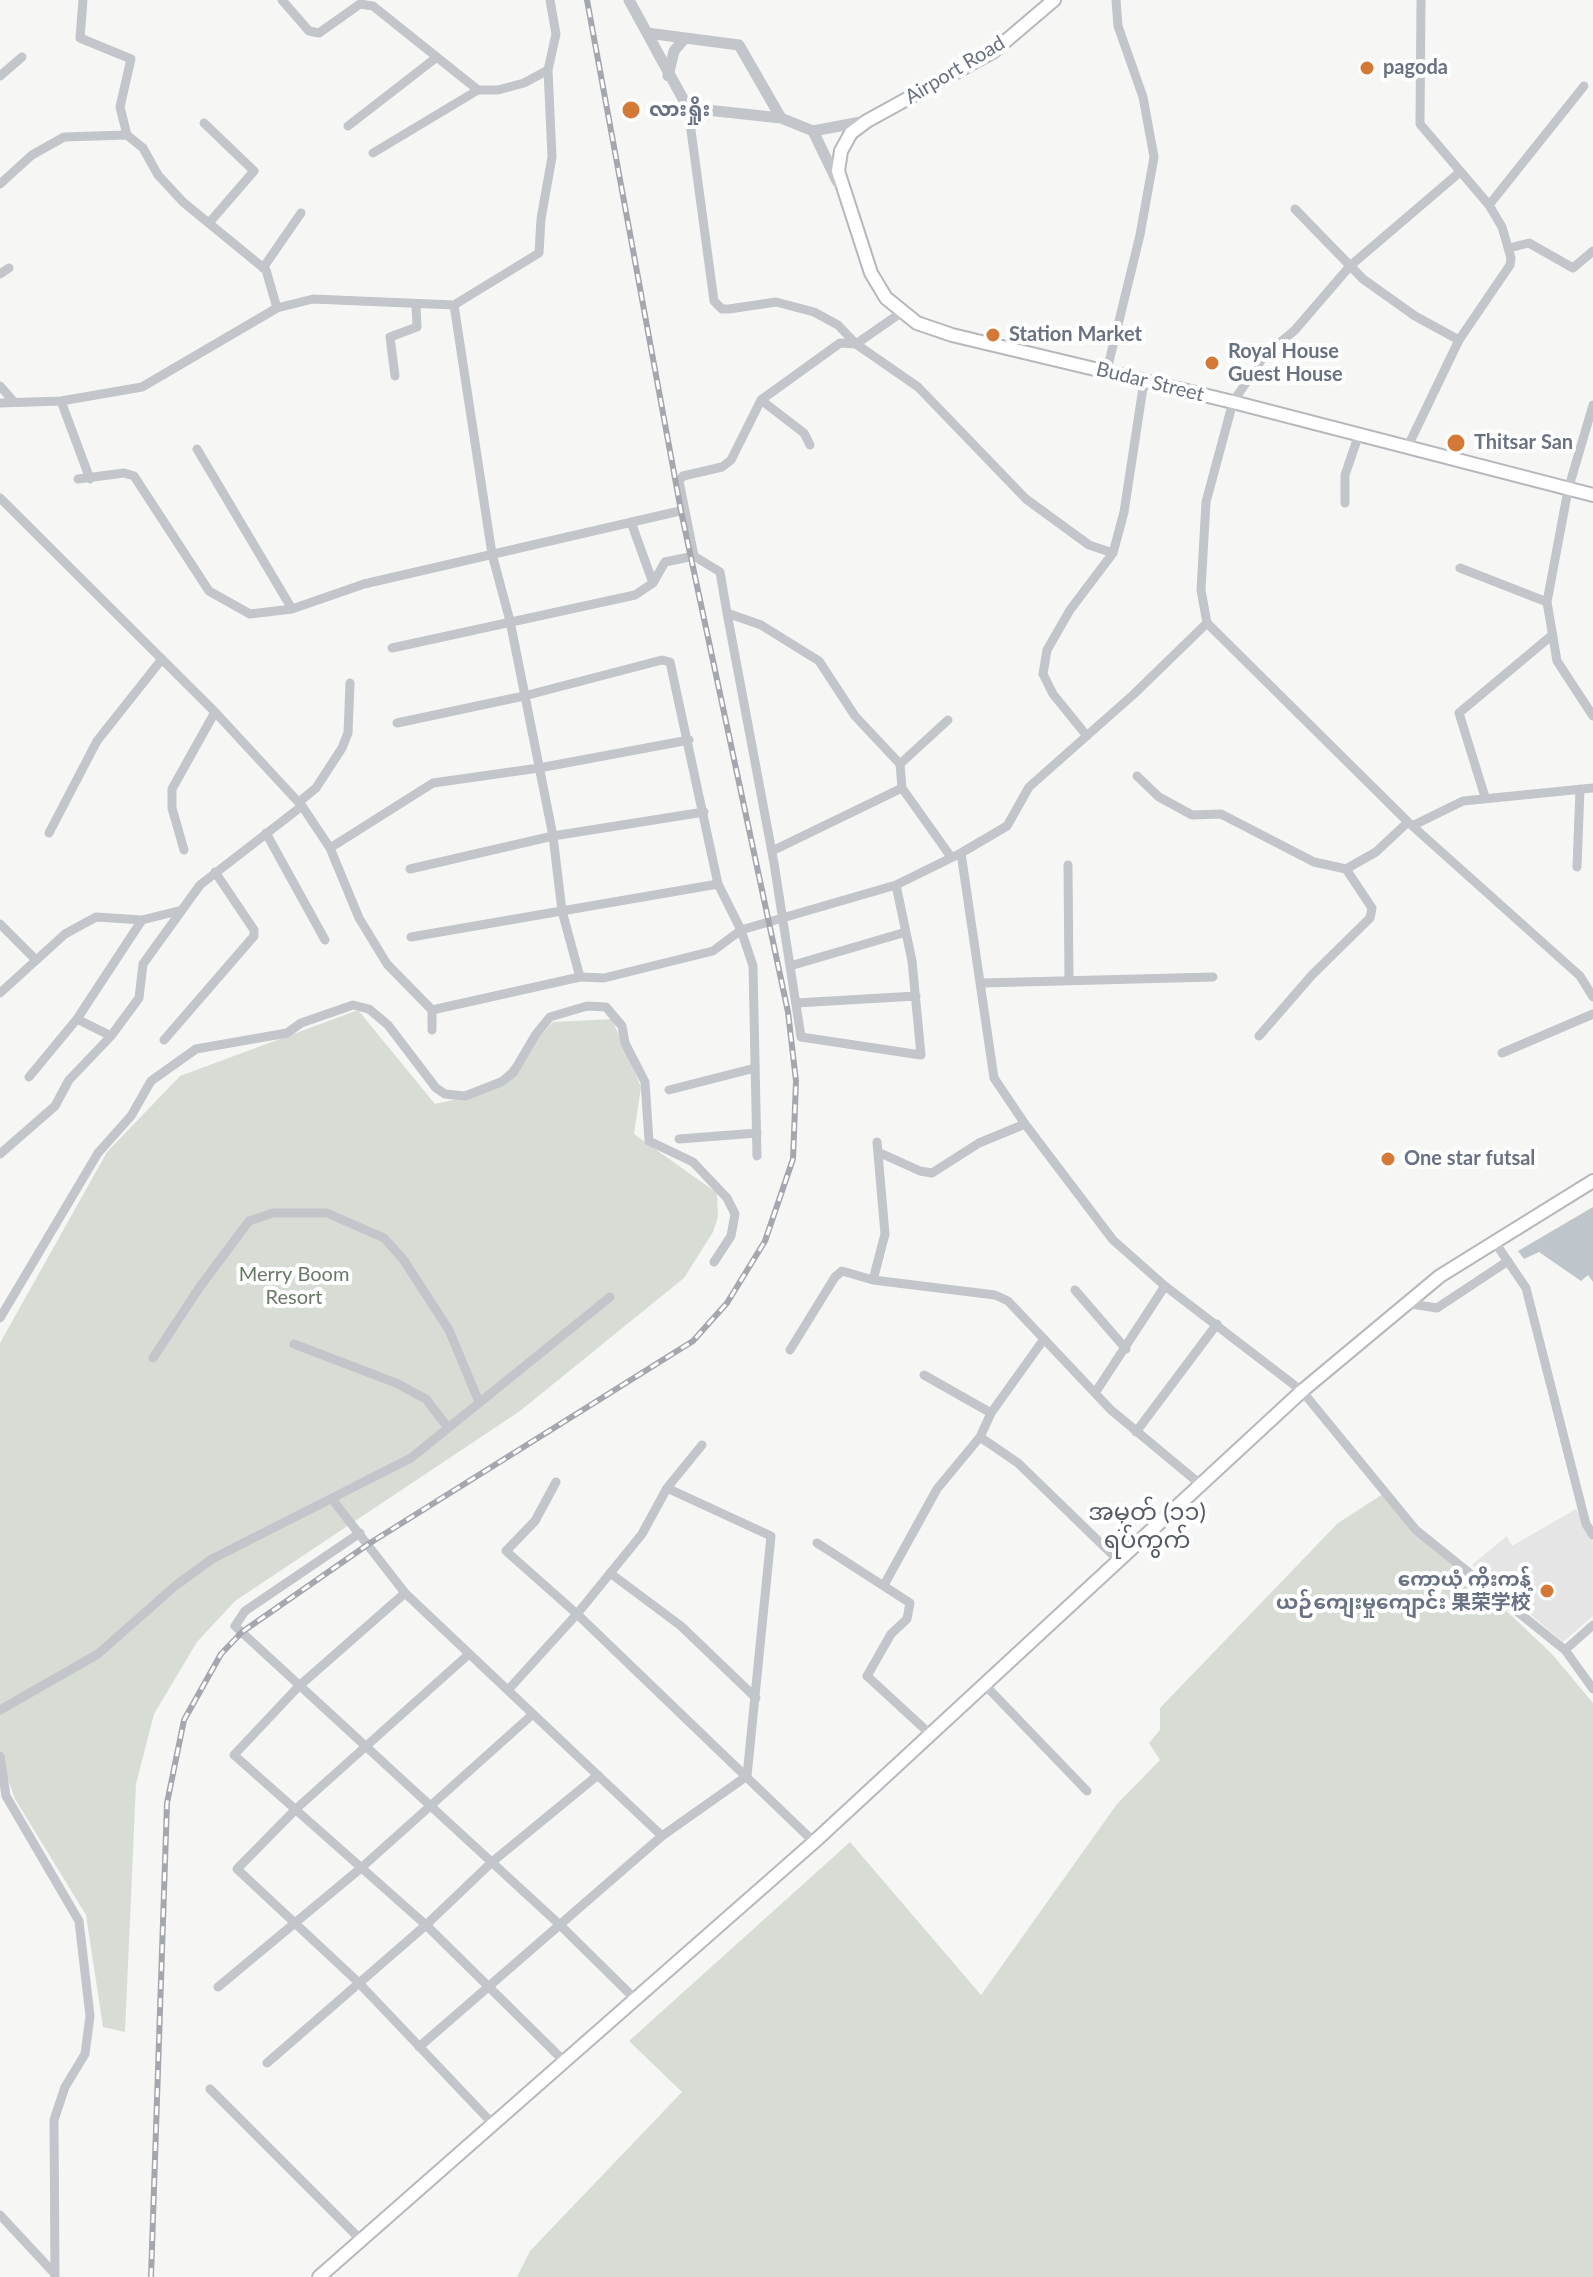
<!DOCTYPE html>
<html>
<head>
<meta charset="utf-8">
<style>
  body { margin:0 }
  canvas { display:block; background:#f6f6f4 }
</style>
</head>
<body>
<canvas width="1593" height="2277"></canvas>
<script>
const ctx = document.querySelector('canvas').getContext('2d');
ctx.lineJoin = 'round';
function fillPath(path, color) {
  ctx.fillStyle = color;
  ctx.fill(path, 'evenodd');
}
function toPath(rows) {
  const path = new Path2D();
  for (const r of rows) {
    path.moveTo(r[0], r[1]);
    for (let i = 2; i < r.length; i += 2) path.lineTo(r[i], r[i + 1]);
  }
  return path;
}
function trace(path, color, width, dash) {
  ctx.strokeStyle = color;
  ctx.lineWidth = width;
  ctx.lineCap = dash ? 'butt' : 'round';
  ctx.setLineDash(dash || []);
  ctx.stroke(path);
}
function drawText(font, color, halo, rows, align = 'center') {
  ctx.font = font + ' Lato,"Noto Sans SC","Noto Sans Myanmar",sans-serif';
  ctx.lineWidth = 8;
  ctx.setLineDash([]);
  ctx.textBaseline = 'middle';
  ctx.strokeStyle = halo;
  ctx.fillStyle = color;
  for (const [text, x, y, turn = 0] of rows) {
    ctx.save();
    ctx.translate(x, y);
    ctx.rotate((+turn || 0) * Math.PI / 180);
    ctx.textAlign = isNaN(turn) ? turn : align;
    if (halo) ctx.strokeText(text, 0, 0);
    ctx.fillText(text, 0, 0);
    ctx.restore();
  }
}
const built = toPath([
  [1576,1509,1593,1542,1593,1616,1563,1642,1472,1565,1507,1536,1512,1546]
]);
const green = toPath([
  [358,1010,435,1104,487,1092,553,1022,612,1019,641,1087,634,1134,717,1193,718,1217,713,1232,684,1278,520,1411,235,1601,197,1642,154,1714,136,1784,125,2032,103,2027,86,1915,15,1799,0,1757,0,1343,107,1152,180,1076],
  [1383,1494,1552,1654,1593,1703,1593,2277,517,2277,530,2251,682,2092,629,2041,850,1842,981,1995,1117,1804,1160,1760,1149,1743,1160,1730,1160,1708,1338,1523]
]);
const water = toPath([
  [1593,1207,1593,1282,1588,1275,1581,1281,1539,1252,1524,1259,1518,1251]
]);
const minor = toPath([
  [83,0,80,38,131,59,120,107,127,135,143,148,158,175,183,202,266,270,277,308],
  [282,0,309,31,319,33,360,4,373,6,478,90,498,90,524,83,548,70],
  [0,76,22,57],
  [688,108,714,301,722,309,729,309,776,302,814,312,838,325,856,344,918,387,1026,499,1089,545,1113,553],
  [204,123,254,171,209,223],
  [348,126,437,57],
  [373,153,478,90],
  [1460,172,1350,266,1295,330,1264,356,1233,402,1206,502,1201,590,1207,623,1408,822,1580,976,1593,997],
  [0,184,32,155,64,137,127,135],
  [1489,205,1584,86],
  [1295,209,1363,279,1415,316,1459,340],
  [1509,248,1529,243,1573,268,1593,251],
  [263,268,301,213],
  [0,274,9,268],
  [454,305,492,554,510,621,553,836,562,911,580,977,604,978,713,951,741,930,896,885,961,853,1007,826,1029,787,1134,694,1207,623],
  [902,312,856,344,840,343,761,400,731,460,722,467,683,476,679,481,694,556,720,572,727,613,761,625,819,661,855,716,900,764,902,788,951,857],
  [1107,370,1140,235,1154,157,1143,97,1118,26,1116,0],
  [395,376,390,337,417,327,416,306],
  [0,386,14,402],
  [761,400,804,433,810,445],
  [61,401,90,479],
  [0,403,61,401,142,387,277,308,313,299,454,305,539,253,541,219,552,157,548,70,556,34,550,0],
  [1593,405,1568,490,1547,602,1557,661,1593,716],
  [1408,446,1459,340,1510,265,1511,258,1502,227,1489,205,1420,124,1421,0],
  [197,449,292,609],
  [78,479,124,473,134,476,209,591,250,614,292,609,364,584,684,510],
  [0,498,215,712,302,806,200,885,143,964,139,998,111,1036],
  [1345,503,1345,475,1359,434],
  [631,522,653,583],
  [1460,568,1547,602],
  [727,613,774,863,801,1037,921,1055,912,961,896,885],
  [392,648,635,595,653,583,665,562,694,556],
  [397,723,524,696,662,660,670,662,718,884,741,930,753,966,757,1156],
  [1087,736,1053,694,1043,674,1047,650,1070,610,1113,553,1124,512,1144,381],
  [900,764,948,720],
  [1137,776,1159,797,1192,815,1221,814,1314,862,1346,869,1376,852,1408,822],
  [1485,797,1459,713,1551,636],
  [299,802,316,788,342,748,348,733,350,683],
  [302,806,330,848,359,918,387,964,432,1010,432,1030],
  [1414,825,1463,801,1593,788],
  [49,833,97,741,162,659],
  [266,833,325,940],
  [330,848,433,783,539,768,689,740],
  [184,850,172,808,172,789,215,712],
  [772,851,902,788],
  [961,853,994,1078,1025,1124,1113,1240,1165,1286,1302,1391,1416,1530,1565,1650,1593,1689],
  [1068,865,1069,980],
  [1577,867,1580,789],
  [410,869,553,836,704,812],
  [0,924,35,959],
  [411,937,718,884],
  [790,966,906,932],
  [982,983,1213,977],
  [0,993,65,934,96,917,142,920,178,911],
  [796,1003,916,996],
  [432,1010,580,977],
  [1259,1036,1312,975,1370,918,1372,908,1346,869],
  [164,1040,254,936,254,930,215,872],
  [1502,1053,1593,1014],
  [29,1077,77,1019,142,920],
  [669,1090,755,1068],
  [679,1139,757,1133],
  [878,1152,920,1171,932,1173,979,1143,1025,1124],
  [0,1154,55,1106,69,1080,111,1036,77,1019],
  [1494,1241,1526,1288,1586,1524,1593,1535],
  [873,1280,885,1234,877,1142],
  [1075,1290,1126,1349],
  [1405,1303,1437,1308,1508,1261],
  [0,1318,98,1153,131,1116,151,1081,196,1049,287,1033,301,1023,353,1005,369,1009,388,1025,436,1088,445,1094,465,1096,501,1082,513,1073,536,1034,550,1017,587,1006,606,1007,622,1026,625,1043,645,1082,649,1141,693,1162,727,1198,735,1214,731,1236,714,1262],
  [294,1344,396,1383,426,1399,448,1428],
  [790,1350,835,1277,842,1271,873,1280,995,1295,1008,1301,1111,1410,1200,1484],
  [153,1358,199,1288,249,1221,273,1213,327,1213,384,1238,403,1259,449,1330,479,1402],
  [924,1375,991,1413],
  [1095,1393,1165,1286],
  [1136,1432,1217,1324],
  [980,1437,1018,1463,1118,1560],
  [556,1482,535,1521,506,1551,577,1614,814,1842],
  [332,1499,405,1593,662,1836],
  [360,1533,245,1611,235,1626,560,1925,634,1998],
  [817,1543,910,1603,907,1619,891,1634,867,1676,929,1733],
  [610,1573,681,1626,756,1698],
  [884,1585,937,1489,980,1437,991,1413,1044,1339],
  [405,1593,298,1687,234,1755,426,1925,564,2061],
  [1565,1650,1593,1625],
  [469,1654,297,1808,237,1869,358,1982,492,2123],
  [985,1685,1087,1791],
  [508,1690,577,1614,642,1534,667,1488,702,1445],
  [0,1710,98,1654,175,1586,212,1559,411,1458,610,1297],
  [0,1756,6,1796,79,1921,90,2016,85,2054,65,2087,54,2120,55,2277],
  [218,1987,361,1868,533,1714],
  [419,2047,662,1836,747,1776,771,1536,667,1488],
  [267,2063,426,1925,492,1862,598,1775],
  [210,2089,361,2240],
  [0,2215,54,2273]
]);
const tertiary = toPath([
  [629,0,688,108,781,118,813,131,837,181],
  [647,33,739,45,781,118],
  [668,76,674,51,685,38],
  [813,131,866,121]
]);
const secondary = toPath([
  [1054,0,994,51,867,121,851,133,841,151,838,171,871,273,886,298,917,323,952,335,1233,402,1593,495],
  [319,2277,814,1842,1302,1391,1440,1276,1593,1181]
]);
const rail = toPath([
  [151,2277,167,1803,184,1720,221,1654,242,1632,370,1543,693,1341,727,1303,765,1241,793,1159,796,1081,788,1012,681,511,587,0]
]);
const markers = [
  [1367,68,8,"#d47836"],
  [631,110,10,"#d47836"],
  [993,335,8,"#d47836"],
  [1212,363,8,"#d47836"],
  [1456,443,10,"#d47836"],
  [1388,1159,8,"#d47836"],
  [1547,1591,8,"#d47836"]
];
const poiNames = [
  ["pagoda",1383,68],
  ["လားရှိုး",649,110],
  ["Station Market",1009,335],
  ["Royal House",1228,352],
  ["Guest House",1228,375],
  ["Thitsar San",1474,443],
  ["One star futsal",1404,1159],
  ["ကော့ယုံ ကိုးကန့်",1531,1580,"right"],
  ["ယဉ်ကျေးမှုကျောင်း 果荣学校",1531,1603,"right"]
];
const streetNames = [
  ["Airport Road",955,70,-31],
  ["Budar Street",1150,382,14]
];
const parkNames = [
  ["Merry Boom",294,1275],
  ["Resort",294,1298]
];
const quarterNames = [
  ["အမှတ် (၁၁)",1147,1512],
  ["ရပ်ကွက်",1147,1540]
];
fillPath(built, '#e4e5e4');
fillPath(green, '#d7ddd5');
fillPath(water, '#bec5cb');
trace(secondary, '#b5b8bd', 16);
trace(minor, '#c2c5c9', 9);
trace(tertiary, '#c2c5c9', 11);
trace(secondary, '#fff', 12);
trace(rail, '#a4a7ad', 6);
trace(rail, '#fff', 3, [9]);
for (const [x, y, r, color] of markers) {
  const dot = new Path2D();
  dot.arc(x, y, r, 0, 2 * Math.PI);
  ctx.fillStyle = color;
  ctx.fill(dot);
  trace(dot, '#fff', 3);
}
drawText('bold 20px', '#687282', '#fff', poiNames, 'left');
drawText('20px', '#687282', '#fff', streetNames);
drawText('20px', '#677a66', '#fff', parkNames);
drawText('24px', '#555c68', '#fff', quarterNames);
</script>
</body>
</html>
